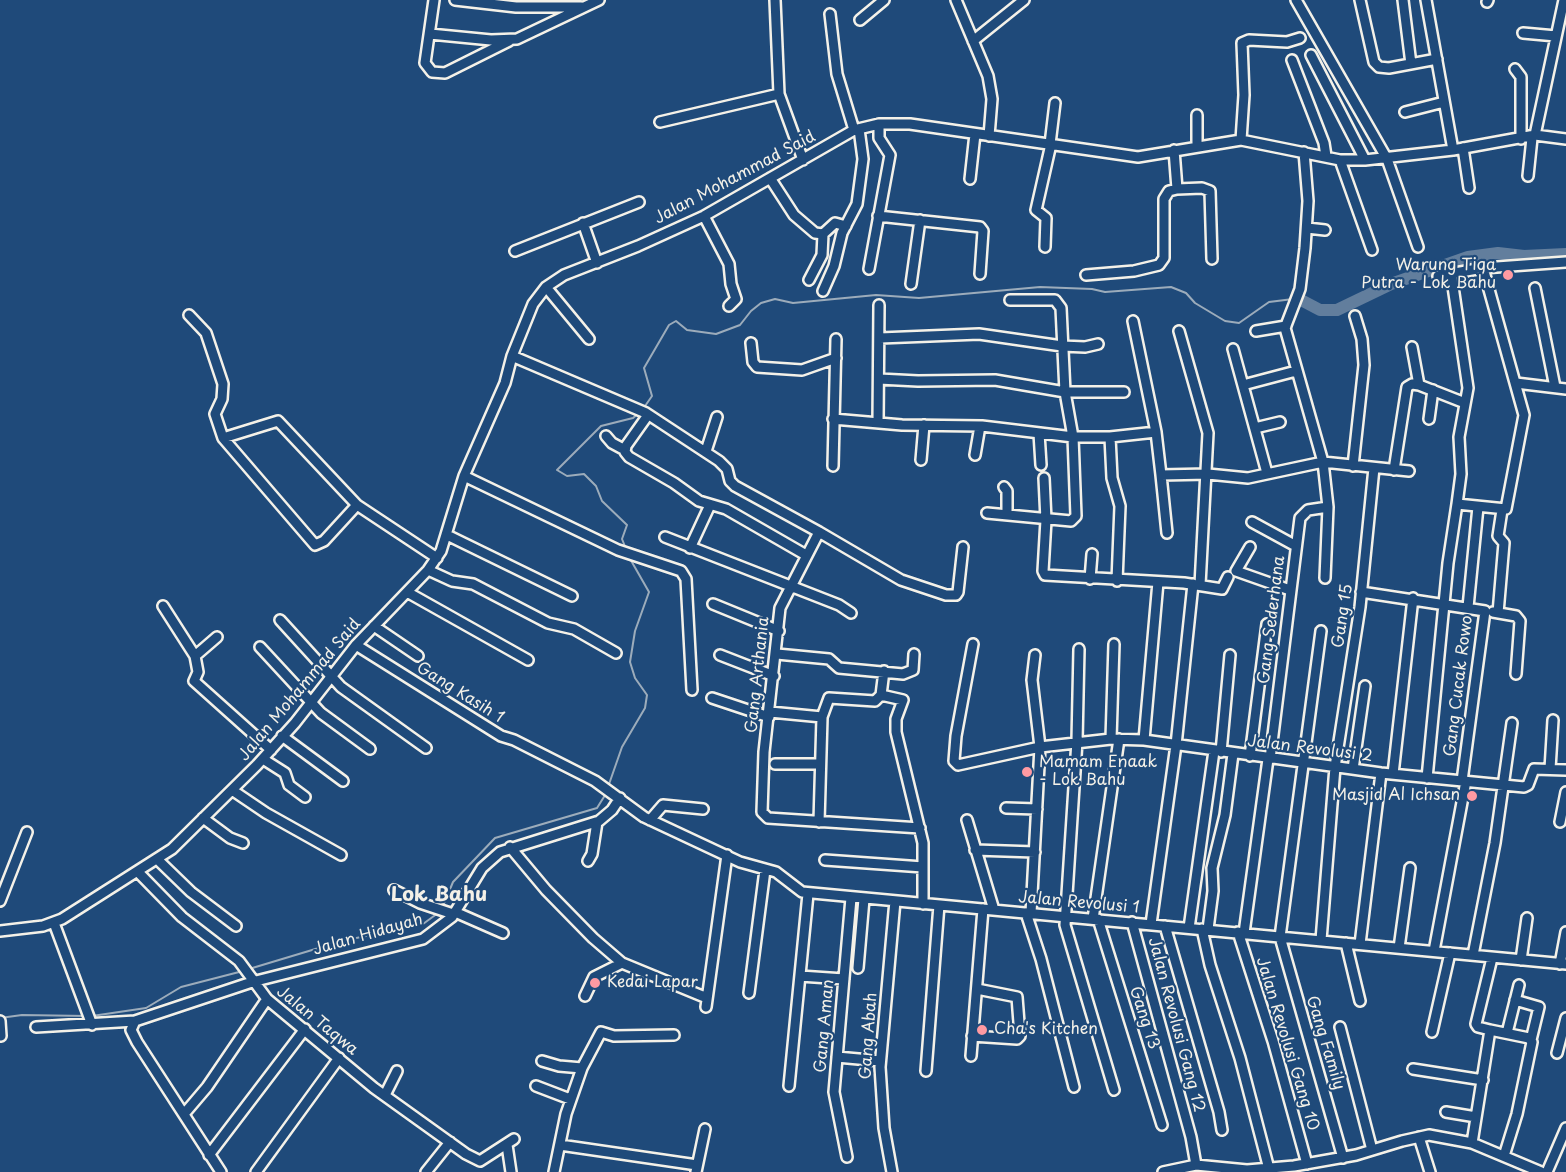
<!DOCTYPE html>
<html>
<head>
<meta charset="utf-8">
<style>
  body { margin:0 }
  canvas { display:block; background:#1f4a7a }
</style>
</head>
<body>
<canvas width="1566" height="1172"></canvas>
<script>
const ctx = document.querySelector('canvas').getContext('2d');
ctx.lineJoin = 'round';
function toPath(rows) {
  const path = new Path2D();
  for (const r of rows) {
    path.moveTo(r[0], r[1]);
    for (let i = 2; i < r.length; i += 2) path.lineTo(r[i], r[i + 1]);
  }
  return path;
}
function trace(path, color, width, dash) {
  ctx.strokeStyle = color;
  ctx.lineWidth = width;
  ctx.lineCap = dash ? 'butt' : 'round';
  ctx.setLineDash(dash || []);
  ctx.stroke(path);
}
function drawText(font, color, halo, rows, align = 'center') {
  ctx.font = font + ' "Playpen Sans",sans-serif';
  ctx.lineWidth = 4.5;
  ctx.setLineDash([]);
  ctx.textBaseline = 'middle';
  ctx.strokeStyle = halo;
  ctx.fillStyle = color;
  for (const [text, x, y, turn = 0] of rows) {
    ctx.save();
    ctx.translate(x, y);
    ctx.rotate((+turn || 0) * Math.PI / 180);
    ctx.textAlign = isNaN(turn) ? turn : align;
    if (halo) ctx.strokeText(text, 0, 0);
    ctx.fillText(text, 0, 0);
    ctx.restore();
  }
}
const stream = toPath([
  [643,409,652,396,644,368,669,325,676,321,687,330,716,334,740,325,751,311,761,303,775,299,793,303,876,295,919,298,1040,287,1092,289,1105,292,1171,287,1186,293,1195,303,1225,321,1239,323,1269,302,1293,299],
  [626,549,622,539,627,525,602,501,596,486,584,474,567,476,557,470,601,426,633,418,639,413],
  [608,787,622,747,645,708,647,695,635,678,630,662,635,631,649,592,629,557],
  [443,906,453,882,495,838,597,808,607,792],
  [249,969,342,941,423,924,438,913],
  [92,1016,146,1008,181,987,243,971],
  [0,1018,22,1015,87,1016]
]);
const river = toPath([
  [1301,300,1320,310,1337,310,1391,284,1468,257,1498,253,1524,256,1566,254]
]);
const minor = toPath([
  [434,0,425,63,432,72,445,73,509,41],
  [455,0,516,7,581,7],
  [775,0,779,94,803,160],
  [956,0,988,76,992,99,989,136],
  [1296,0,1387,159,1418,247],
  [1360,0,1374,62,1379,67,1389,68,1437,59],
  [1403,0,1411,64],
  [1426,0,1453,150],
  [1487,2,1488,0],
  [830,14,837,74,854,130],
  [860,20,884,0],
  [1523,33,1556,36],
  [430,34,491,40,517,39,599,0],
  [973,41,1024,0],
  [1311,55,1365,160],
  [1292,60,1324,143,1326,156],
  [1515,69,1521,77,1521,139],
  [1405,112,1444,102],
  [1197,115,1197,147],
  [660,122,779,94],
  [1535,135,1564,0],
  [1241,140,1244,95,1242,43,1249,40,1287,42,1300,38],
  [1050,144,1055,103],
  [1463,148,1469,188],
  [1174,150,1177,189],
  [1304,152,1308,201,1305,248,1300,289,1285,328,1323,462,1328,507,1325,578],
  [1340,160,1372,250],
  [1528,176,1532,138],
  [770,178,794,215,815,233,823,234,835,223,846,226],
  [970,179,975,134],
  [704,216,729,264,731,284,736,299,729,306],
  [878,216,980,227,983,231,980,274],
  [583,223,597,263],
  [1307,228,1325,230],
  [1045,247,1046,218,1036,210,1051,144],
  [515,251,639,202],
  [869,269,890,155,879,138,879,124],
  [1451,273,1468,388,1459,437,1461,474,1457,504],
  [1086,275,1134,271,1159,265,1164,258,1164,199,1169,191,1177,189,1202,188,1210,191,1212,259],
  [1438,276,1483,268,1566,262],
  [809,280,822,255,823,234],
  [911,284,920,220],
  [546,287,589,339],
  [1535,288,1555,387],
  [823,291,834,266,842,233,857,204,863,159,859,129],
  [189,315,206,333,223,384,222,399,215,414,223,438,278,421,357,505,437,558],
  [1133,321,1156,432,1161,475,1208,474,1248,478,1323,462,1409,471],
  [1179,331,1208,433,1200,585],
  [1256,331,1286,326],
  [880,338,979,334,1062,346,1085,347,1098,344],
  [751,343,753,362,757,367,802,370,836,358],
  [1412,347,1419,385],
  [1233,349,1267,473],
  [512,356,646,413,719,461,727,469,730,481,735,486,819,532,780,608,764,752,762,812,768,818,920,828],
  [879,379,918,381,995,380,1065,392,1124,392],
  [1516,383,1566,389],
  [1243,385,1296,371],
  [648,415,626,446,625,452,629,457,674,483,699,501,726,509,806,555],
  [833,419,902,425,982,426,1073,437,1110,437,1156,432],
  [1429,419,1433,390],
  [878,423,879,305],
  [1255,428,1280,422],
  [1039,433,1041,465],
  [606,436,612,443,625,450],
  [1110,437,1112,478,1120,506,1117,581],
  [223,438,315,545,324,541,357,505],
  [706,451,717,417],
  [975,455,980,426],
  [921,460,924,425],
  [833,466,836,339],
  [1353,466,1364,365,1362,339,1355,316],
  [1394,470,1407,387,1412,384,1419,385,1465,403],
  [1161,475,1167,533],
  [464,476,618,550,681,571,686,579,692,690],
  [1044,478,1046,520,1043,571,1045,575,1184,583,1222,589,1228,577],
  [1004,487,1007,491,1007,515],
  [987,513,1071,521,1076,516,1073,437,1065,392,1061,308,1055,300,1010,300],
  [1252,522,1296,546],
  [819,532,901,580,946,595,956,595,958,592,963,547],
  [447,535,572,596],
  [665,537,839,605,851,613],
  [1250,547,1236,571,1290,590],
  [690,548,710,505],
  [428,570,452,581,473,584,548,623,574,629,616,653],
  [1090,579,1092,554],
  [407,592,528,660],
  [1361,592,1485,611,1462,781],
  [713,604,779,631],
  [163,606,195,656,198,672,194,681,271,750],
  [1468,607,1478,507],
  [1493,612,1516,616,1520,621,1516,674],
  [1498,613,1504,543,1498,536,1502,510],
  [280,620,341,687,426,748],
  [374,626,418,656],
  [1321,631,1280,937,1343,1158],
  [973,644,956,736,954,761,958,765,1040,747,1111,739,1144,740,1381,773,1524,787,1528,785,1534,769,1566,770],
  [356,645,501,736,514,740,595,781,644,817,740,862,776,872,802,892,1566,964],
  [260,647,321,713,370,749],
  [1079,649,1077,741,1065,925,1114,1090],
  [777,654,829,659,839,668,903,674,913,670,914,654],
  [720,655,774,676],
  [195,656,217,637],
  [881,695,903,700,896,719,896,732,923,843,923,904],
  [712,698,769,717],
  [770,712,822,717,829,698,875,701,881,695,884,671],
  [282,736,343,781],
  [1111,739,1114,644],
  [1144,740,1158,582],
  [1221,752,1230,655],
  [1250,756,1267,624],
  [263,759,285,773,289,785,305,797],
  [1270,759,1300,518,1308,510,1328,507],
  [775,764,819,764],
  [1353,769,1365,686],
  [1550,769,1553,720],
  [1393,774,1413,598],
  [1427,778,1448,563,1457,504,1506,509,1524,415,1483,268],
  [232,790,266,813,341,855],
  [1006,808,1037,809],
  [203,818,230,838,243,843],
  [650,820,663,805,703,809],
  [967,820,994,910],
  [819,822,822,717],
  [1560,822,1566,792],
  [510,847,546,890,593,938,622,963,707,998],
  [975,850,1035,852],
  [158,860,191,892,236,926],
  [825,860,923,867],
  [588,861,592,854,597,822],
  [138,872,182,917,239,961,267,999,374,1088,466,1154,480,1161,514,1139],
  [394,890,420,903,453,914],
  [0,901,27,832],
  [455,912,503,933],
  [1026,913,1041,959,1074,1087],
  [1031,913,1040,747,1032,680,1035,655],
  [1093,919,1119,739],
  [1098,919,1162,1125],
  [1132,922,1191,1137,1196,1165],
  [54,923,92,1025],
  [1151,924,1176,745,1193,584],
  [1165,926,1219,1112,1222,1130],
  [1189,928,1214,751],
  [1202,929,1210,965,1240,1058,1269,1169],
  [1208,929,1213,891,1212,868,1225,815,1233,754],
  [0,931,43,926,62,919,172,849,257,765,295,723,356,645,428,570,441,551,464,476,505,383,512,356,533,304,546,287,564,275,638,246,704,216,854,130,879,124,910,124,1138,157,1241,140,1340,160,1365,160,1453,150,1535,135,1566,139],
  [1238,932,1273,1041,1307,1164],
  [1244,933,1268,759],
  [1321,940,1335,767,1360,607,1374,468],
  [1346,943,1360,1001],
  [1360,944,1381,773],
  [1399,948,1410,868],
  [1434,951,1466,781],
  [1473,955,1495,843,1512,723],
  [1521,960,1527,918],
  [1560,964,1566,932],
  [858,968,864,899],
  [800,976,844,979],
  [749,993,765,870],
  [585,996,594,977,622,963],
  [1515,1000,1539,1007,1531,1040],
  [706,1007,727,855],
  [0,1021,1,1036],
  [36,1027,135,1021],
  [1340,1027,1372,1150],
  [1490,1030,1529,1038,1532,1042,1517,1114,1504,1156],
  [1432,1032,1450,953],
  [1507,1033,1519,985],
  [972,1036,1017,1039,1020,1036,1017,997,977,989],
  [1557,1053,1566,1018],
  [971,1056,983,909],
  [837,1057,880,1061],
  [542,1061,559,1066,582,1068,566,1114,554,1172],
  [582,1068,601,1032,614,1036,674,1035],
  [1413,1069,1483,1080],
  [926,1071,939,905],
  [536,1086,570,1099],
  [789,1086,808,894],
  [385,1095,397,1071],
  [1446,1112,1476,1117],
  [184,1114,207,1087,267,999],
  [1419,1137,1430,1172],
  [1472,1143,1490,1030,1478,1027,1476,1024,1492,958],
  [507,1145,511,1172],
  [560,1145,697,1165],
  [209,1155,305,1029],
  [847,1157,834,1092,851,898],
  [221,1172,137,1042,131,1030,135,1021,252,982,423,939,452,917,482,868,500,852,599,821,612,810,620,798],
  [256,1172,339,1058],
  [426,1172,450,1142],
  [696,1172,705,1129],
  [892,1172,884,1128,880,1067,895,901],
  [1163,1172,1196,1165,1247,1170,1294,1166,1356,1155,1402,1141,1429,1135,1472,1143,1541,1172],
  [1547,1172,1566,1128]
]);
const markers = [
  [1508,275,6,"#ff9aa2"],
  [1027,772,6,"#ff9aa2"],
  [1472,796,6,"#ff9aa2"],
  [595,983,6,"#ff9aa2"],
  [982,1030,6,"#ff9aa2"]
];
const streetNames = [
  ["Jalan Mohammad Said",735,178,-28],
  ["Gang 15",1343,616,-82],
  ["Gang Sederhana",1272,620,-83],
  ["Gang Arthania",758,675,-84],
  ["Gang Cucak Rowo",1459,686,-83],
  ["Jalan Mohammad Said",300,690,-50],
  ["Gang Kasih 1",460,693,32],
  ["Jalan Revolusi 2",1310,749,7],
  ["Jalan Revolusi 1",1079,903,5],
  ["Jalan Hidayah",368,935,-16],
  ["Gang 13",1144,1018,72],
  ["Jalan Taqwa",317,1021,39],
  ["Jalan Revolusi Gang 12",1176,1025,75],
  ["Gang Aman",825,1026,-85],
  ["Gang Abah",869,1036,-86],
  ["Gang Family",1325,1043,73],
  ["Jalan Revolusi Gang 10",1287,1044,73]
];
const poiNames = [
  ["Warung Tiga",1496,266,"right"],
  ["Putra - Lok Bahu",1496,284,"right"],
  ["Mamam Enaak",1039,763],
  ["- Lok Bahu",1039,781],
  ["Masjid Al Ichsan",1460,796,"right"],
  ["Kedai Lapar",607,983],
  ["Cha's Kitchen",994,1030]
];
const quarterNames = [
  ["Lok Bahu",439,895]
];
trace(stream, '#9cacbb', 2);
trace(river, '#627e9d', 12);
trace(minor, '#f4f1e8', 14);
trace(minor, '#1f4a7a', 9);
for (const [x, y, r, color] of markers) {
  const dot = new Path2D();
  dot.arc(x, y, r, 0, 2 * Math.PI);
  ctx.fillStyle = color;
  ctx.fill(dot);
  trace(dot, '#1f4a7a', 2);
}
drawText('16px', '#f4f1e8', '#1f4a7a', streetNames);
drawText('16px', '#f4f1e8', '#1f4a7a', poiNames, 'left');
drawText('bold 20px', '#f4f1e8', '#1f4a7a', quarterNames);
</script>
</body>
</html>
